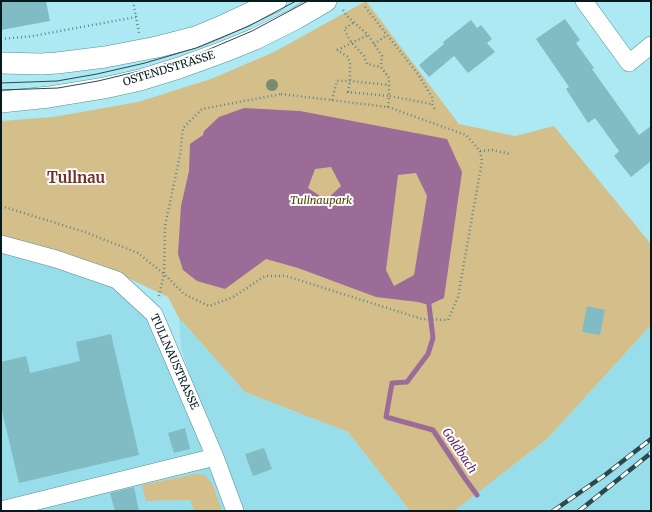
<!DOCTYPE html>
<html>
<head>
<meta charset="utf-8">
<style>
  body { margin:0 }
  #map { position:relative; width:652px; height:512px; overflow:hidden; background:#ade9f2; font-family:Merriweather,serif }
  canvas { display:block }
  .frame { position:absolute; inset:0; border:2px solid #031a1e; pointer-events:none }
</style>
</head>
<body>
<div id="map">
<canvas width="652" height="512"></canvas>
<div class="frame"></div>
</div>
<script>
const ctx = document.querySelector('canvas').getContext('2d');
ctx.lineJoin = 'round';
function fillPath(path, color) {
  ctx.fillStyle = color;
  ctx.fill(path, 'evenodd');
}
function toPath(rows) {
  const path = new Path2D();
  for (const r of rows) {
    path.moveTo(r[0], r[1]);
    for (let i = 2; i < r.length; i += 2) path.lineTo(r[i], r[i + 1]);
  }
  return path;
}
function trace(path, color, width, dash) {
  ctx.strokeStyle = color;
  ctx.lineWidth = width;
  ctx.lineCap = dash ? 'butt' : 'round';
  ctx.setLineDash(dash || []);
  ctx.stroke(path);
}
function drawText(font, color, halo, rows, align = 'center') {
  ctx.font = font + ' Merriweather,serif';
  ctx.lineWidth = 4;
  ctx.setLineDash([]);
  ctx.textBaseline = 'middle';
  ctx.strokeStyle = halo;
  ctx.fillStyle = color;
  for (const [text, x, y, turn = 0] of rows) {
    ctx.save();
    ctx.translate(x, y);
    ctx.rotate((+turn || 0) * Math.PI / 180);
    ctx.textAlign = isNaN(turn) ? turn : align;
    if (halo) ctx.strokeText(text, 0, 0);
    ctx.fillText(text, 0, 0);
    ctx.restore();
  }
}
const built = toPath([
  [1,249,111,284,143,309,201,415,181,347,179,318,245,392,348,432,410,511,222,511,213,485,146,501,190,500,194,511,1,511],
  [651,325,651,511,454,511,547,439]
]);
const green = toPath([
  [366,1,459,124,515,136,554,126,651,244,651,325,547,439,454,511,410,511,348,432,245,392,179,318,168,297,98,264,1,235,1,121,53,117,138,102,211,79,274,52],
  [195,474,205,475,213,485,222,511,194,511,190,500,146,501,142,485]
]);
const water = toPath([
  [244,108,300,111,447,139,462,172,444,298,429,305,418,302,376,297,298,268,266,259,225,289,197,281,183,270,178,254,181,206,189,171,190,144,203,135,204,131,219,117],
  [331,167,341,186,326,200,308,188,315,169],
  [416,173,427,196,414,275,394,286,386,270,398,175]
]);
const stream = toPath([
  [429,305,433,338,428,354,407,382,392,383,386,417,433,430,466,480,477,495]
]);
const building = toPath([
  [1,1,46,1,50,21,1,30],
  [565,19,580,40,576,43,594,68,592,69,639,135,651,126,651,161,631,177,614,156,619,151,595,118,588,123,566,89,569,87,536,39],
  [471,20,477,28,481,25,492,39,487,43,495,52,468,73,454,56,429,77,419,65,444,44,443,42],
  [587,306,605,310,600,335,582,332],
  [111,334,139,455,19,483,1,407,1,362,26,356,30,373,80,361,76,342],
  [185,428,190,449,174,453,168,433],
  [264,448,272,469,253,476,245,454],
  [134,487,139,511,115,511,110,493]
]);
const path = toPath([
  [133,1,136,17],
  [365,7,418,74,433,99,432,104,435,110],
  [343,10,347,16,368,35,382,56,381,67],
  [353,23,344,29,351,42,364,56,367,64,381,67,389,78,389,85],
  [1,39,33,36,136,17,139,33],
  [374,44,387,35],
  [337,50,368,35],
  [281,94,388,107,466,135,480,151,482,161,458,297,448,320,422,319,286,276,265,276,233,297,209,306,184,294,164,274,165,226,180,155,183,128,202,109,281,94],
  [332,100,337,81,350,81,389,85,389,96,348,92,350,81,350,63,348,57,337,50],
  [388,107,389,96,432,104],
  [480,151,492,150,510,154],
  [1,206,85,232,138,253,164,274,159,296]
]);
const minor = toPath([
  [584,1,629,63,651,45],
  [1,244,56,259,117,280,154,314,215,457,235,511],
  [1,510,215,457]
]);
const major = toPath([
  [1,63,41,64,57,63,105,57,157,47,196,37,220,27,276,1],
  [1,102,49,97,104,88,140,80,179,68,223,52,255,39,297,18,326,1]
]);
const tram = toPath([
  [1,83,57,81,97,74,145,63,196,48,249,26,296,1],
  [1,90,58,88,98,81,148,69,198,54,252,31,308,1]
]);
const rail = toPath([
  [553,511,605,475,651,439],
  [579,511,651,453]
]);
const trees = [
  [272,85]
];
const streetNames = [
  ["OSTENDSTRASSE",169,69,-17],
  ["TULLNAUSTRASSE",174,362,66]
];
const parkNames = [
  ["Tullnaupark",321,201]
];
const waterNames = [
  ["Goldbach",459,451,56]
];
const districtNames = [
  ["Tullnau",76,179]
];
fillPath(built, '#98deea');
fillPath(green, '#d4bf8b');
fillPath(water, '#9c6c99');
trace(stream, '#9c6c99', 5);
fillPath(building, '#81bcc5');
trace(minor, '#548e97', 18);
trace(major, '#548e97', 22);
trace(path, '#5d878e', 2.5, [1, 3]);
trace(minor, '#fff', 17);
trace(major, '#fff', 21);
trace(tram, '#2a494e', 1);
trace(rail, '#2a494e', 4.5);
trace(rail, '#fdfdfd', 3, [9]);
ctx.fillStyle = '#798a71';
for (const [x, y] of trees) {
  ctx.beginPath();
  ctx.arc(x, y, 6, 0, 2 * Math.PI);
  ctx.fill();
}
drawText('11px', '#031a1e', '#fdfdfd', streetNames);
drawText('italic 11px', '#4f3d08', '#fdfdfd', parkNames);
drawText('italic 12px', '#632762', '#fdfdfd', waterNames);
drawText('bold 15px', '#763028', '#fdfdfd', districtNames);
</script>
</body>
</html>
